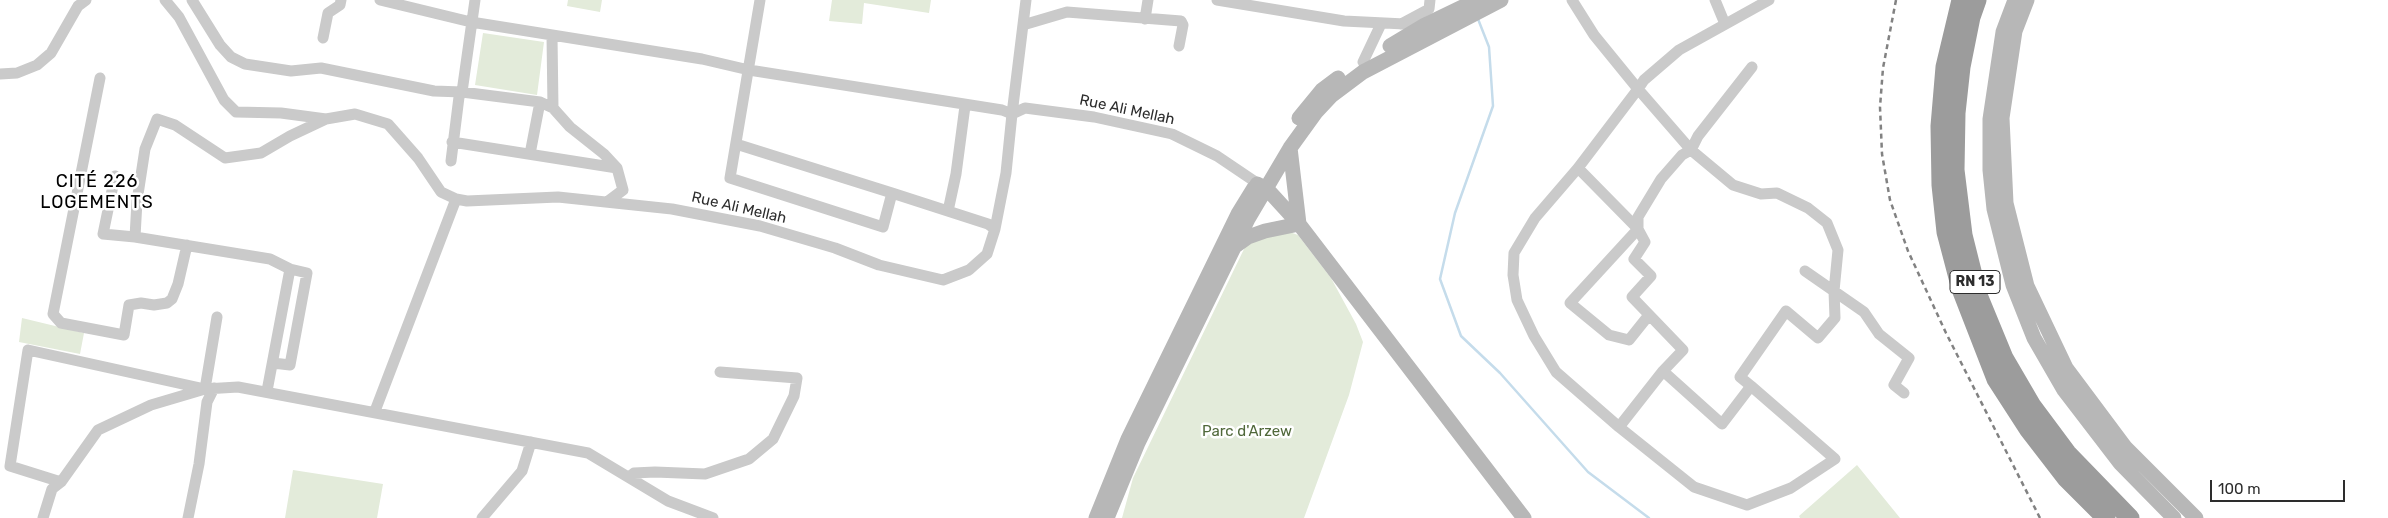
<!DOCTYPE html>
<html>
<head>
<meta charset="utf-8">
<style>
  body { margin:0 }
  #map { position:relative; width:2388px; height:518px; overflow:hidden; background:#fff; font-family:Rubik,sans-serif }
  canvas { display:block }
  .scale { position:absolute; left:2210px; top:480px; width:135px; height:22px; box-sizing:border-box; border:2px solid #2d2d2d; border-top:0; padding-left:6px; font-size:15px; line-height:18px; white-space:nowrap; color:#2d2d2d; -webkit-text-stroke:4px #fff; paint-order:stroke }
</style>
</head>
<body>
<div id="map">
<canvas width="2388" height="518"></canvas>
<div class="scale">100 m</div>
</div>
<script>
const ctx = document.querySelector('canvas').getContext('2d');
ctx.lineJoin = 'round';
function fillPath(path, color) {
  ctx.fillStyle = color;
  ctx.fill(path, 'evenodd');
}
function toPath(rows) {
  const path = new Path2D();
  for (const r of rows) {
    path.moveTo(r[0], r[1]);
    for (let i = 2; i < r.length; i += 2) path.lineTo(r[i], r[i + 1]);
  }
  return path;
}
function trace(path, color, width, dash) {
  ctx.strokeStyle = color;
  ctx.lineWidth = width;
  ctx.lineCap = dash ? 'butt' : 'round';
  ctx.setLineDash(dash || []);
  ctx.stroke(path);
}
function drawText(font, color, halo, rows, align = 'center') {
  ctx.font = font + ' Rubik,sans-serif';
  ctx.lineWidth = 5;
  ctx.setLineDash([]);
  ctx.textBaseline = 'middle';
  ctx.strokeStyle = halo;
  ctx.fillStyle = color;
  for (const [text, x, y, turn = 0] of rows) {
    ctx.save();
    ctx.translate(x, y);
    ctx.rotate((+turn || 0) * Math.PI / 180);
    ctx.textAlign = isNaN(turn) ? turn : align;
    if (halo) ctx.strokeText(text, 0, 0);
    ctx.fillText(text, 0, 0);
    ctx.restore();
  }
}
const green = toPath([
  [568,0,602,0,600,12,567,6],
  [832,0,931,0,929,13,864,3,862,24,829,21],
  [483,33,544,42,537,95,475,85],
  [1284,230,1298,235,1331,278,1356,324,1363,342,1349,395,1304,518,1122,518,1133,478,1245,247,1262,235],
  [22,318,84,333,80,354,19,342],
  [1857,465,1900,518,1800,518,1799,516],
  [293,470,383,484,377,518,285,518]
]);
const stream = toPath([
  [1478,19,1489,47,1493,106,1455,213,1440,279,1461,336,1500,373,1588,472,1649,518]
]);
const minor = toPath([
  [165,0,179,17,224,100,236,112,281,113,326,119,355,114,388,124,418,158,441,192,456,199,467,201,558,197,672,209,760,226,835,248,879,265,943,280,969,270,987,254,995,229,1006,173,1012,114,1025,108,1094,117,1172,134,1217,156,1257,183],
  [192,0,220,45,231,57,245,64,291,71,321,68,434,91,462,92,540,102,553,108],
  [380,0,471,22,702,59,749,70,1002,110,1012,114,1026,0],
  [760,0,730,178,883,227,892,193,988,224,995,229],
  [1217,0,1344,21,1425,25],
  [1572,0,1594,35,1638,89,1691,150,1682,155,1661,179,1638,217,1638,229,1645,242,1634,259,1651,276,1632,297,1683,350,1663,371,1722,424,1751,386,1835,459,1791,488,1747,505,1694,487,1619,427,1556,372,1534,336,1517,300,1513,275,1514,253,1535,218,1578,168,1638,89,1644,80,1679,50,1769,0],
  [1715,0,1725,24],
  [1145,19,1148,0],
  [1401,24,1429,9,1430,0],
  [1023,25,1067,12,1181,21,1183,25,1179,46],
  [552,36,553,108,570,127,604,154,617,168,623,190,607,202],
  [323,38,328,13,340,5,341,0],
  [1363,62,1381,24],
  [0,74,17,73,37,65,51,53,78,6,86,0],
  [100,78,53,314,61,323,124,335,129,305,141,303,154,305,167,303,172,299,178,284,187,245],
  [452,142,617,168],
  [736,144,892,193],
  [530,154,540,102],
  [451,161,459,97,462,92,475,0],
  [1578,168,1638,229,1570,303,1609,335,1629,340,1649,315],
  [115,176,103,234,135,237],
  [948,211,956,174,965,106],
  [1805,271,1864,312,1879,334,1909,358,1894,385,1904,393],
  [273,363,290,365,307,273,290,269],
  [1751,386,1740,377,1786,311,1818,338,1835,318,1834,291,1838,250,1827,223,1808,208,1777,193,1761,194,1733,185,1691,150,1698,136,1752,67],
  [267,391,290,269,270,259,135,237,137,201,145,149,157,119,175,125,225,158,261,153,290,136,326,119],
  [375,411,456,199],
  [1619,427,1663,371],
  [629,477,634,473,655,472,705,474,749,459,773,439,794,396,797,378,720,372],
  [61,482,10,466,28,350,205,389,217,317],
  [43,518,52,489,61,482,98,430,151,405,205,389,238,387,588,453,668,501,713,518],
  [188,518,199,464,207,402,214,388],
  [482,518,522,471,531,442]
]);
const secondary = toPath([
  [2015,0,2003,32,1990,119,1990,170,1994,209,2013,285,2034,338,2064,390,2120,463,2174,518],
  [2027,0,2015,31,2002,118,2006,203,2027,286,2066,368,2125,447,2196,518],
  [1390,46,1425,25,1477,0],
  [1299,118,1322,90,1338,78],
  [1257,184,1267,189,1299,224,1524,518],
  [1234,247,1248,237,1265,231,1299,224,1290,148],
  [1096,518,1128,439,1238,214,1254,188],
  [1107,518,1138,443,1248,219,1290,148,1316,112,1331,96,1363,72,1501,0]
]);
const trunk = toPath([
  [1961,0,1945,67,1940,126,1941,185,1946,232,1961,289,1996,379,2029,430,2066,478,2106,518],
  [1977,0,1971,17,1961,67,1956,113,1955,170,1963,235,1978,295,2004,358,2032,406,2067,453,2130,518]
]);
const rail = toPath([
  [1896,0,1883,68,1880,107,1882,154,1890,200,1908,251,1946,333,2040,518]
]);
const shields = [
  [1975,282,50]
];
const shieldNames = [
  ["RN 13",1975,282]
];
const streetNames = [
  ["Rue Ali Mellah",1127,110,12],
  ["Rue Ali Mellah",739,208,13]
];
const parkNames = [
  ["Parc d'Arzew",1247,432]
];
const quarterNames = [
  ["CITÉ 226",97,182],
  ["LOGEMENTS",97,203]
];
fillPath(green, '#e3ebda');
trace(stream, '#c5dceb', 2.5);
trace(minor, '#cacaca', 11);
trace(secondary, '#b7b7b7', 15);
trace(trunk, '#9c9c9c', 19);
trace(rail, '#828282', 2.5, [5, 4]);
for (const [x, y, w] of shields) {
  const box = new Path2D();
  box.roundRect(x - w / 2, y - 11.5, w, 23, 4);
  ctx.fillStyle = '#fff';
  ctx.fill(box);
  trace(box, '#2d2d2d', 1);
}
drawText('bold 14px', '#2d2d2d', null, shieldNames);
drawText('15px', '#2d2d2d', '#fff', streetNames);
drawText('15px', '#50683a', '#fff', parkNames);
ctx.letterSpacing = '1px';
drawText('18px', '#000', '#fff', quarterNames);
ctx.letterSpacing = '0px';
</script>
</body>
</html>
